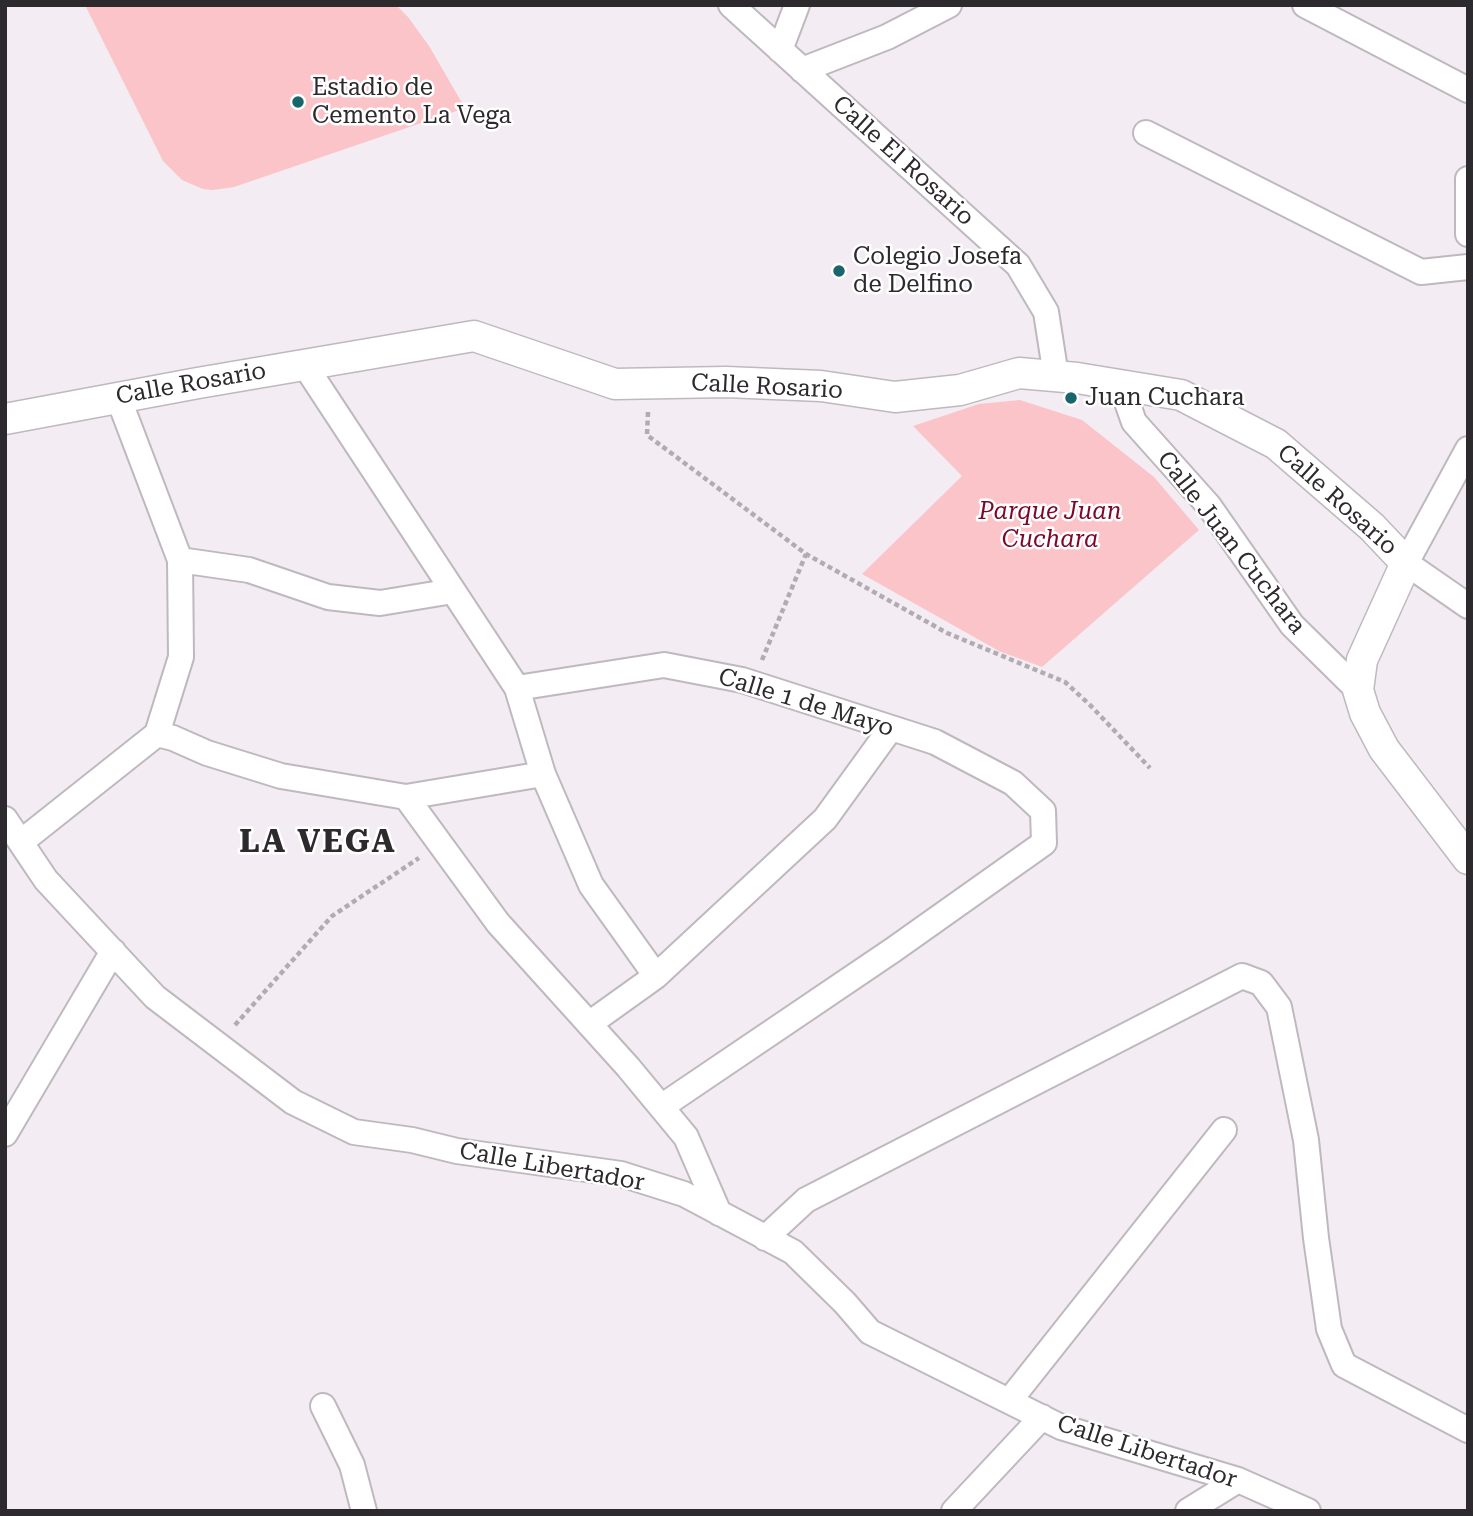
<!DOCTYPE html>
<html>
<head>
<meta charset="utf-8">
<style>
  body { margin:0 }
  #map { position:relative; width:1473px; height:1516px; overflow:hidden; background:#f3ecf3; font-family:"Roboto Serif",serif }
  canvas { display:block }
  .frame { position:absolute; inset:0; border:7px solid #2d2a2d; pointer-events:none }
</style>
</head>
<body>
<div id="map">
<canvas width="1473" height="1516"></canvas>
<div class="frame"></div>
</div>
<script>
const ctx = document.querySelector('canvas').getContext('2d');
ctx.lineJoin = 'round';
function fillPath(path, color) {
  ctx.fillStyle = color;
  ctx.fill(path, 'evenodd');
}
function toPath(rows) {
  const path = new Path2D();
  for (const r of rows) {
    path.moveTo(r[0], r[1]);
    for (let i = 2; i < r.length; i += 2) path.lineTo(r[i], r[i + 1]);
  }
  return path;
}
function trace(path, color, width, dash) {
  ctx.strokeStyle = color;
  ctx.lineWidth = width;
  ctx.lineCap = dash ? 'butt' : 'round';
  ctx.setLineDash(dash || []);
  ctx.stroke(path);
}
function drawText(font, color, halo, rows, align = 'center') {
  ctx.font = font + ' "Roboto Serif",serif';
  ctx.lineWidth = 5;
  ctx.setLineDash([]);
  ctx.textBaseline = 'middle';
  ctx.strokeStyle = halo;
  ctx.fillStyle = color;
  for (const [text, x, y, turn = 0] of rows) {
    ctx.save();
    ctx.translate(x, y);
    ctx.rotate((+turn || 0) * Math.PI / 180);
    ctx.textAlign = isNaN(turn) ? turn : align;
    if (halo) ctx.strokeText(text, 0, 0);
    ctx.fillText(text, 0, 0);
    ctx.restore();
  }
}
const green = toPath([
  [85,5,396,5,408,17,429,46,465,108,234,187,213,190,203,189,182,180,163,161],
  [1020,400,1082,420,1154,477,1199,530,1042,667,999,651,862,574,962,476,913,426,979,404]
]);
const path = toPath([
  [648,412,647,435,806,554,947,633,1065,682,1090,705,1150,768],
  [762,660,806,554],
  [235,1025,332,916,419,858]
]);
const minor = toPath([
  [731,5,1018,265,1046,312,1056,376],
  [1305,5,1468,90],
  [780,50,797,5],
  [802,70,887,37,949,5],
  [1146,133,1421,272,1468,267],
  [1468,179,1468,234],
  [304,364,517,688,543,774,591,885,656,976],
  [1121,385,1134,422,1209,506,1292,625,1358,690],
  [118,397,180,560,181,657,157,734],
  [1468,449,1406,563,1468,606],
  [180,560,249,570,328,597,380,603,453,591],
  [517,688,664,665,742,680,935,742,1013,783,1043,811,1044,843,893,950,661,1107],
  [406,797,498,923,628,1067,686,1137,719,1213],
  [5,819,46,880,155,997,293,1102,354,1132,412,1140,457,1151,621,1174,684,1194,793,1252,845,1303,870,1332,1061,1427,1238,1480,1308,1511],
  [21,842,157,734,173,738,207,753,281,776,406,797,543,774],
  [589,1024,656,976,825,819,891,728],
  [5,1134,113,951],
  [765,1238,806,1200,1242,976,1261,983,1279,1007,1306,1140,1316,1238,1329,1329,1344,1365,1468,1430],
  [1010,1400,1224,1130],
  [323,1406,352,1465,364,1511],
  [954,1511,1042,1417],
  [1188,1511,1238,1480]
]);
const tertiary = toPath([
  [5,419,198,383,474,336,615,384,726,382,821,386,895,397,960,390,1019,373,1077,378,1181,395,1276,444,1372,527,1406,563,1362,660,1358,690,1365,713,1384,749,1468,859]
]);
const markers = [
  [298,102,7,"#18666c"],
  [839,271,7,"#18666c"],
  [1071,398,7,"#18666c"]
];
const poiNames = [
  ["Estadio de",312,88],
  ["Cemento La Vega",312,116],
  ["Colegio Josefa",853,257],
  ["de Delfino",853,285],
  ["Juan Cuchara",1085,398]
];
const streetNames = [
  ["Calle El Rosario",903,161,42],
  ["Calle Rosario",191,384,-10],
  ["Calle Rosario",767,387,3],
  ["Calle Rosario",1337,500,42],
  ["Calle Juan Cuchara",1231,543,52],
  ["Calle 1 de Mayo",806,703,17],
  ["Calle Libertador",552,1167,10],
  ["Calle Libertador",1147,1452,18]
];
const parkNames = [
  ["Parque Juan",1050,512],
  ["Cuchara",1050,540]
];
const districtNames = [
  ["LA VEGA",318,843]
];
fillPath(green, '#fac4c8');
trace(minor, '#bfb9bf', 28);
trace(tertiary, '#bfb9bf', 33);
trace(path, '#b1acb1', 4.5, [5, 3.5]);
trace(minor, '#fff', 24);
trace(tertiary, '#fff', 30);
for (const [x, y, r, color] of markers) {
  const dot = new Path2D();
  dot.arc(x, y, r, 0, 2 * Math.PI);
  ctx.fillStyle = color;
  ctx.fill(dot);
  trace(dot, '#fff', 2.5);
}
drawText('24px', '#2d2a2d', '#fff', poiNames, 'left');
drawText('24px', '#2d2a2d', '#fff', streetNames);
drawText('italic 24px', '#7d0729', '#fff', parkNames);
ctx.letterSpacing = '2px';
drawText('bold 32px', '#2d2a2d', '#fff', districtNames);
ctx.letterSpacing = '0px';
</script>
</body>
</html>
